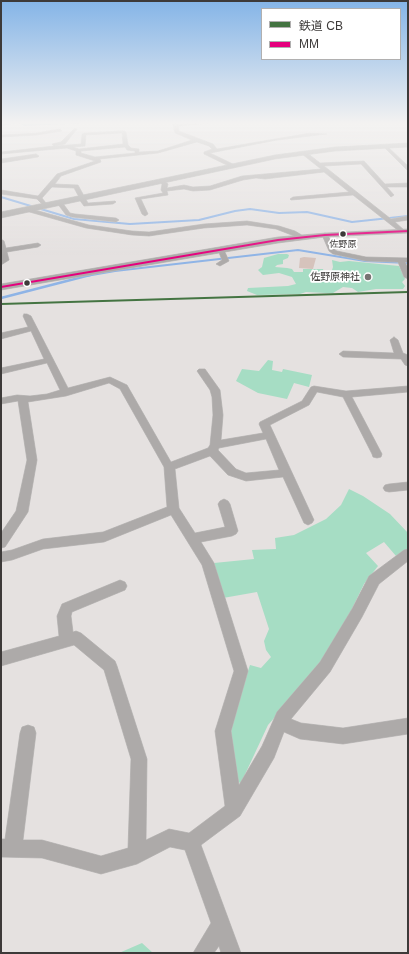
<!DOCTYPE html>
<html>
<head>
<meta charset="utf-8">
<style>
  body { margin:0 }
  #map { position:relative; width:409px; height:954px; overflow:hidden; background:#e5e1e0; font-family:Arial,"Noto Sans JP",sans-serif }
  canvas { display:block }
  .frame { position:absolute; inset:0; border:2px solid #3d3a39; pointer-events:none }
  .legend { position:absolute; left:261px; top:8px; width:140px; height:52px; box-sizing:border-box; background:#fff; border:1px solid #b1b0b0; margin:0; padding:5px 7px; list-style:none; font-size:12px; color:#3d3a39 }
  .legend li { display:flex; align-items:center; gap:8px; height:20px }
  .legend b { width:20px; border:1px solid #b1b0b0 }
</style>
</head>
<body>
<div id="map">
<canvas width="409" height="954"></canvas>
<div class="frame"></div>
<ul class="legend">
<li><b style="height:5px;background:#447442"></b>鉄道 CB</li>
<li><b style="height:5px;background:#e5007d"></b>MM</li>
</ul>
</div>
<script>
const ctx = document.querySelector('canvas').getContext('2d');
ctx.lineJoin = 'round';
function fillPath(path, color) {
  ctx.fillStyle = color;
  ctx.fill(path, 'evenodd');
}
function toPath(rows) {
  const path = new Path2D();
  for (const r of rows) {
    path.moveTo(r[0], r[1]);
    for (let i = 2; i < r.length; i += 2) path.lineTo(r[i], r[i + 1]);
  }
  return path;
}
function trace(path, color, width, dash) {
  ctx.strokeStyle = color;
  ctx.lineWidth = width;
  ctx.lineCap = dash ? 'butt' : 'round';
  ctx.setLineDash(dash || []);
  ctx.stroke(path);
}
function drawText(font, color, halo, rows, align = 'center') {
  ctx.font = font + ' Arial,"Noto Sans JP",sans-serif';
  ctx.lineWidth = 3.5;
  ctx.setLineDash([]);
  ctx.textBaseline = 'middle';
  ctx.strokeStyle = halo;
  ctx.fillStyle = color;
  for (const [text, x, y, turn = 0] of rows) {
    ctx.save();
    ctx.translate(x, y);
    ctx.rotate((+turn || 0) * Math.PI / 180);
    ctx.textAlign = isNaN(turn) ? turn : align;
    if (halo) ctx.strokeText(text, 0, 0);
    ctx.fillText(text, 0, 0);
    ctx.restore();
  }
}
const green = toPath([
  [278,254,287,254,289,255,288,258,283,260,283,264,277,265,275,267,287,268,292,269,294,272,303,272,303,269,323,269,324,273,331,273,333,267,332,260,340,262,349,261,399,266,405,279,402,282,405,286,403,289,376,289,358,292,352,288,343,287,333,293,326,293,306,292,300,294,257,295,247,291,248,288,288,286,296,284,292,277,279,273,263,275,258,270,262,267,264,258],
  [268,360,273,361,272,370,282,372,283,369,312,375,309,387,294,383,287,399,258,393,236,381,242,369,259,371],
  [349,489,363,496,390,514,408,533,408,550,396,556,384,542,366,553,378,566,364,584,350,613,320,666,268,725,241,783,237,782,229,726,250,665,261,668,271,657,266,650,264,641,269,629,257,592,223,598,214,563,254,559,252,550,276,549,275,538,294,535,326,519,341,505],
  [142,943,153,953,119,953]
]);
const water = toPath([
  [1,122,114,122,25,126,18,123,1,126]
]);
const streamFar1 = toPath([
  [1,197,74,219,130,224,199,220,235,211,250,209,279,213,307,212,352,222,408,216],
  [86,276,115,271,298,250,365,261,408,263]
]);
const stream = toPath([
  [1,298,90,275]
]);
const building = toPath([
  [304,257,316,258,313,269,299,268,300,258]
]);
const minor = toPath([
  [198,122,220,122,178,126,179,131,213,144,217,149,310,133,327,134,277,140,210,153,235,165,236,166,233,168,204,154,204,152,212,149,209,146,197,142,158,153,100,159,101,162,61,176,55,184,78,185,88,203,115,201,116,202,113,204,84,206,78,198,79,197,74,188,52,187,42,198,46,203,43,205,37,199,1,194,1,190,38,196,57,174,95,161,76,155,76,151,67,148,1,154,1,152,54,146,52,144,61,142,75,128,77,129,65,144,55,146,81,144,82,134,84,133,124,131,126,132,128,145,131,148,139,149,139,152,158,151,192,140,175,133,173,124,198,122],
  [122,133,123,144,79,149,73,147,85,146,86,135,122,133],
  [125,147,127,150,135,151,135,153,95,157,81,153,81,151,125,147],
  [404,122,408,122,408,124,404,123,404,122],
  [60,129,62,131,37,135,1,137,1,135,37,133,60,129],
  [386,145,408,166,408,171,384,147,386,145],
  [302,152,306,152,320,163,364,161,385,184,408,183,408,187,387,187,394,195,391,197,361,164,324,166,391,219,408,216,408,220,395,222,404,230,404,232,400,232,353,195,291,200,290,199,293,197,349,192,324,172,265,179,256,178,243,180,210,190,193,191,184,189,167,191,168,195,141,199,148,214,145,216,142,214,135,198,163,193,161,190,162,184,159,181,162,179,168,184,167,188,184,185,193,187,210,186,242,176,321,169,302,154,302,152],
  [36,154,39,156,38,157,1,163,1,159,36,154],
  [58,202,62,202,70,213,75,214,116,218,119,220,116,222,72,217,66,215,57,203,58,202],
  [28,208,89,225,132,231,149,232,204,224,247,221,279,226,295,231,305,237,302,239,276,229,247,225,204,228,149,236,132,235,86,228,26,211,26,209,28,208],
  [325,233,328,235,335,250,337,251,366,257,408,258,408,262,405,262,408,268,408,279,404,277,398,262,366,261,333,254,329,251,322,235,325,233],
  [1,239,4,241,6,248,38,243,41,245,38,247,7,252,9,260,1,265,2,259,1,239],
  [221,248,224,250,229,261,220,266,216,264,222,260,218,250,221,248],
  [24,314,27,314,31,316,68,388,110,377,127,385,171,462,208,448,210,445,213,415,212,397,210,390,197,371,199,369,205,369,220,390,223,415,221,440,263,433,259,424,260,422,302,401,311,387,314,386,346,391,408,386,408,392,352,397,382,454,381,457,377,458,373,457,372,454,343,397,317,392,309,405,270,425,314,520,312,523,308,525,304,523,283,477,246,481,228,475,210,456,175,469,179,508,195,533,225,527,218,504,220,501,224,499,228,501,230,504,238,531,236,534,232,536,201,542,214,563,248,671,231,731,239,785,262,746,277,712,320,662,352,609,369,576,404,550,408,549,408,561,379,584,362,617,330,672,291,719,301,723,343,728,408,718,408,734,343,744,300,739,284,732,274,758,240,816,201,845,241,953,221,953,219,946,214,953,193,953,211,923,185,850,170,847,137,864,101,874,42,858,1,857,1,839,5,839,20,733,22,727,28,725,34,727,36,733,23,840,42,840,101,856,128,848,131,759,104,670,74,645,1,666,1,652,59,636,57,616,62,604,120,580,125,582,127,586,125,590,72,612,71,616,73,632,76,631,81,633,115,661,117,666,147,759,146,840,169,829,189,833,225,806,215,731,234,671,202,565,171,515,104,542,43,549,12,560,1,562,1,552,12,550,43,539,103,532,167,507,164,467,120,389,109,383,66,396,28,402,37,460,28,512,5,547,1,548,1,533,16,511,27,460,18,401,1,404,1,398,17,395,30,396,47,394,60,390,47,363,1,374,1,368,44,359,31,331,1,339,1,333,28,327,23,316,24,314],
  [266,439,279,470,246,473,236,469,218,450,219,448,266,439],
  [394,337,398,340,403,353,408,355,408,366,405,365,401,359,343,357,339,354,343,351,394,353,390,340,394,337],
  [408,482,408,490,389,492,385,491,383,488,385,485,389,484,408,482]
]);
const tertiary = toPath([
  [408,229,408,233,325,237,278,243,1,290,1,284,278,237,325,233,408,229]
]);
const secondary = toPath([
  [408,143,408,147,335,151,275,159,1,218,1,212,275,155,335,147,408,143]
]);
const bus1 = toPath([
  [408,230,408,232,325,236,278,241,1,288,1,286,278,239,325,234,408,230]
]);
const rail1 = toPath([
  [408,291,408,293,1,305,1,303,408,291]
]);
const markers = [
  [343,234,3.5,"#3d3a39"],
  [368,277,4,"#787473"],
  [27,283,3.5,"#3d3a39"]
];
const farBusnames = [
  ["佐野原",343,245]
];
const farPoinames = [
  ["佐野原神社",360,277]
];
fillPath(green, '#a6ddc4');
fillPath(water, '#8fb4e6');
trace(streamFar1, '#8fb4e6', 2);
trace(stream, '#8fb4e6', 2.5);
fillPath(building, '#d6c3bc');
trace(minor, '#bfbdbc', 1);
trace(tertiary, '#bfbdbc', 1);
trace(secondary, '#bfbdbc', 1);
fillPath(minor, '#adaaa9');
fillPath(tertiary, '#adaaa9');
fillPath(secondary, '#acaaa9');
fillPath(bus1, '#e5007d');
fillPath(rail1, '#447442');
const sky = ctx.createLinearGradient(0, 0, 0, 256);
sky.addColorStop(0, '#84b4e7');
sky.addColorStop(0.48, '#f3f2f1');
sky.addColorStop(1, '#f3f2f100');
ctx.fillStyle = sky;
ctx.fillRect(0, 0, 409, 256);
for (const [x, y, r, color] of markers) {
  const dot = new Path2D();
  dot.arc(x, y, r, 0, 2 * Math.PI);
  ctx.fillStyle = color;
  ctx.fill(dot);
  trace(dot, '#fff', 1.5);
}
drawText('9px', '#3d3a39', '#fff', farBusnames);
drawText('10px', '#3d3a39', '#fff', farPoinames, 'right');
</script>
</body>
</html>
